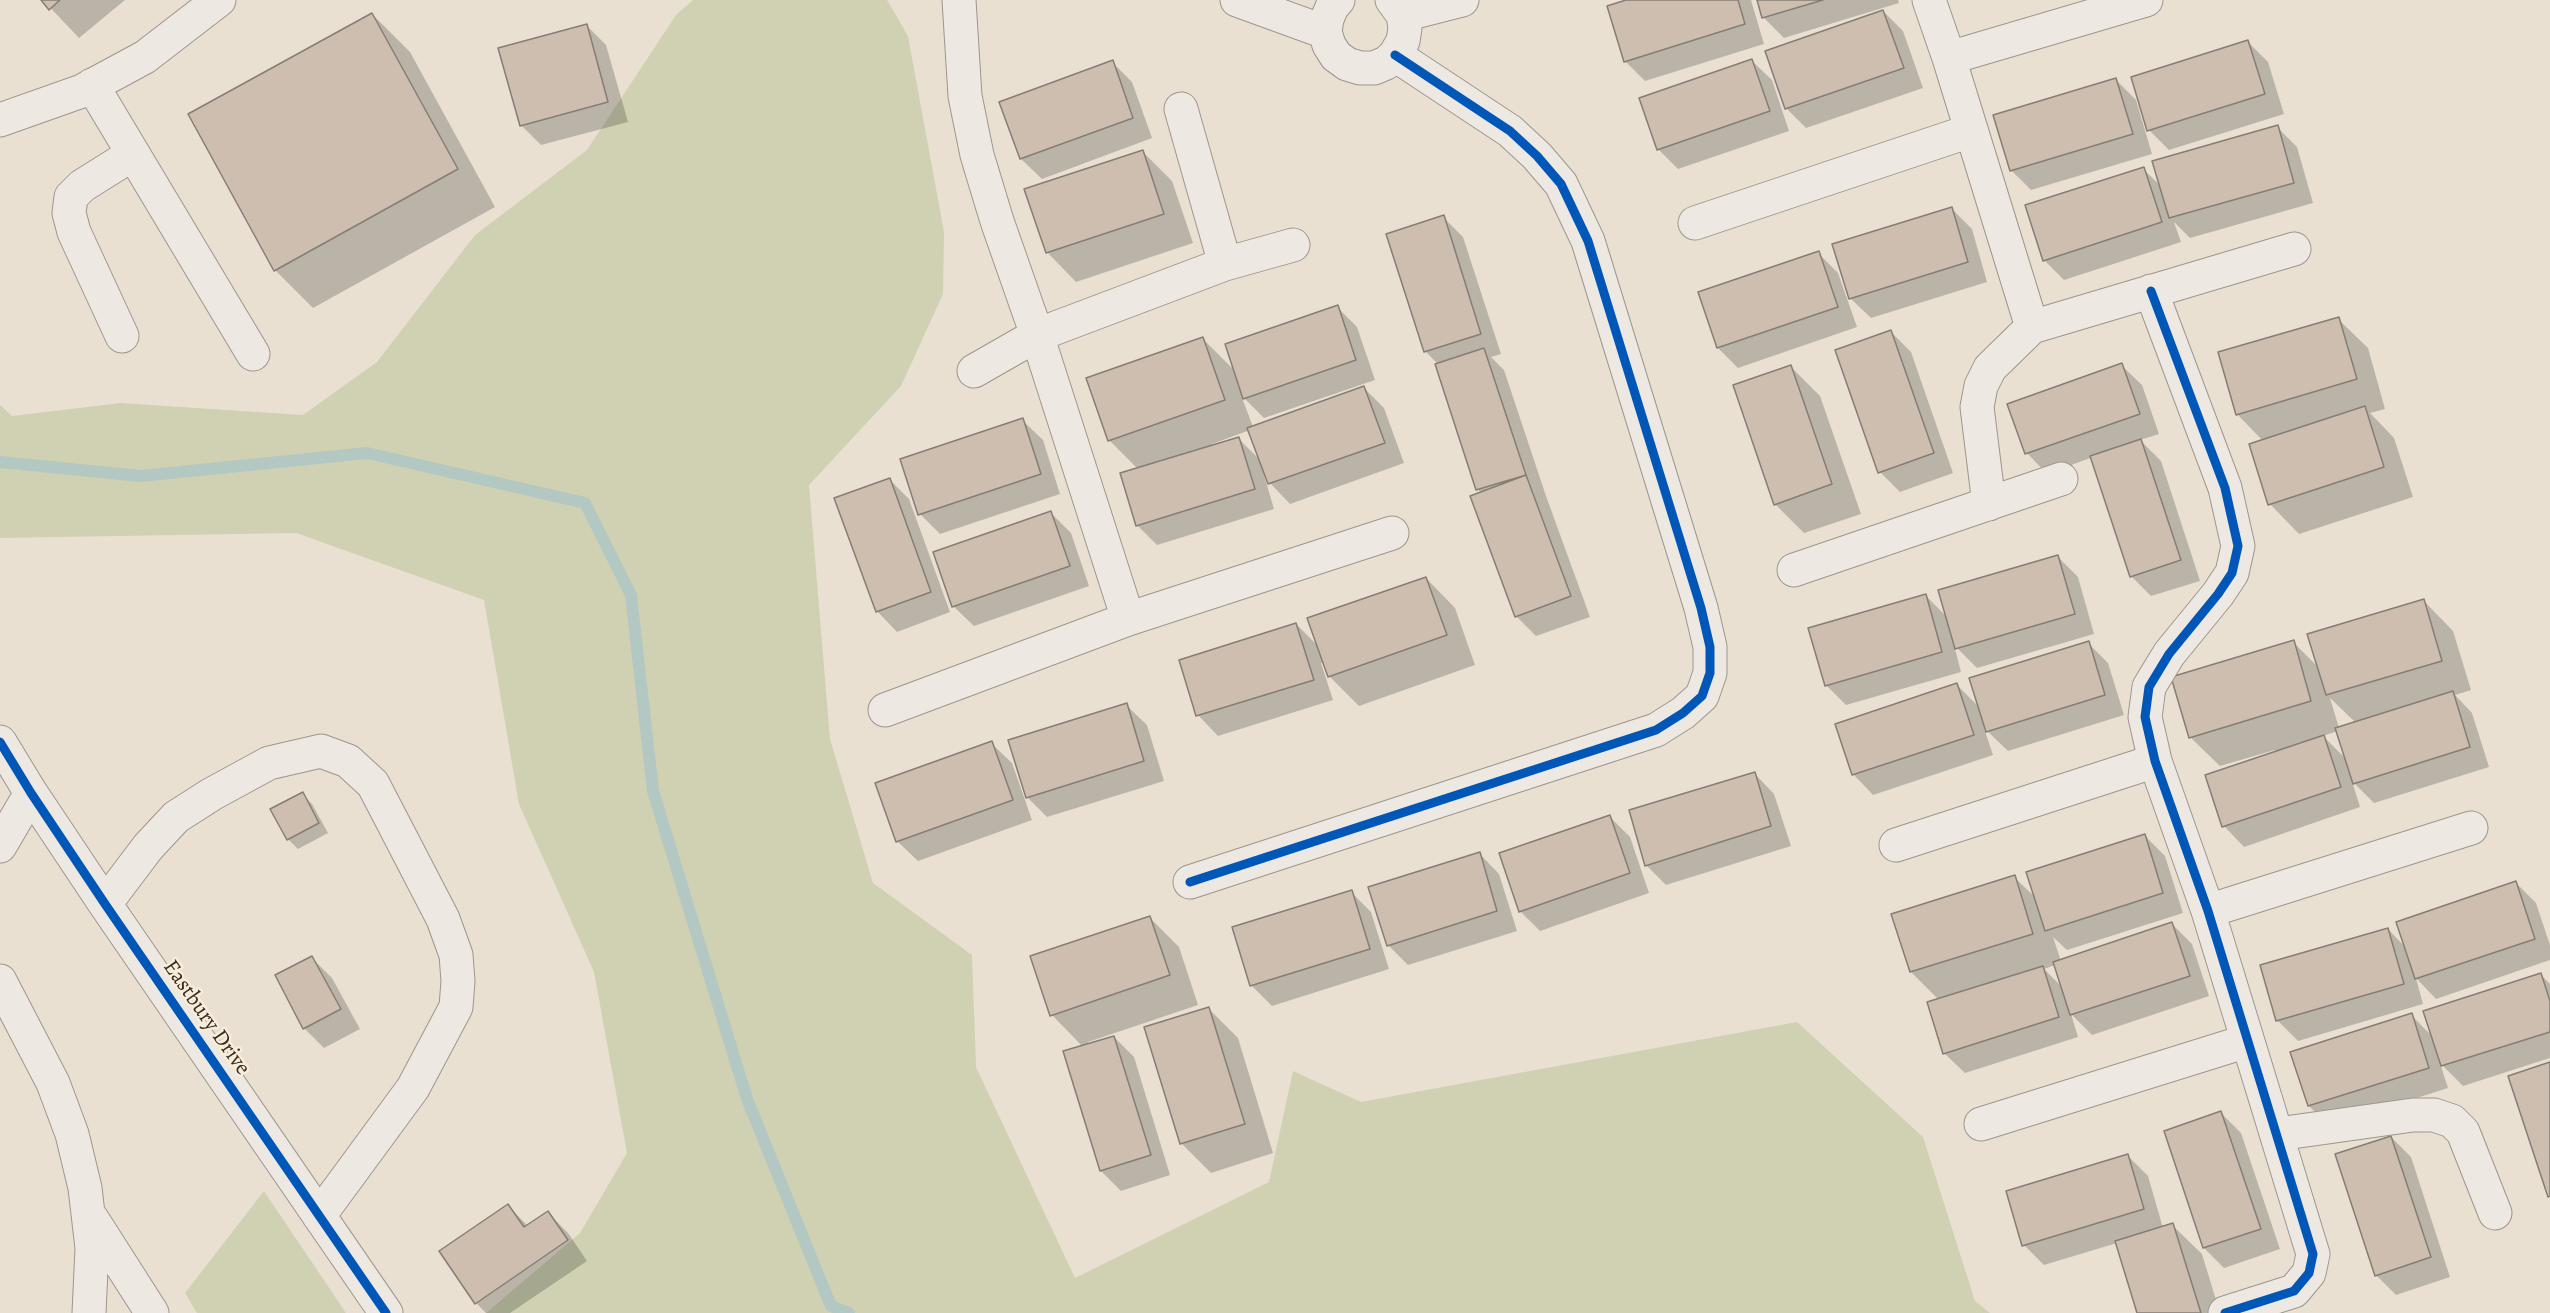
<!DOCTYPE html>
<html>
<head>
<meta charset="utf-8">
<style>
  body { margin:0 }
  canvas { display:block; background:#e9e0d2 }
</style>
</head>
<body>
<canvas width="2550" height="1313"></canvas>
<script>
const ctx = document.querySelector('canvas').getContext('2d');
ctx.lineJoin = 'round';
function fillPath(path, color) {
  ctx.fillStyle = color;
  ctx.fill(path, 'evenodd');
}
function toPath(rows) {
  const path = new Path2D();
  for (const r of rows) {
    path.moveTo(r[0], r[1]);
    for (let i = 2; i < r.length; i += 2) path.lineTo(r[i], r[i + 1]);
  }
  return path;
}
function trace(path, color, width, dash) {
  ctx.strokeStyle = color;
  ctx.lineWidth = width;
  ctx.lineCap = dash ? 'butt' : 'round';
  ctx.setLineDash(dash || []);
  ctx.stroke(path);
}
function drawText(font, color, halo, rows, align = 'center') {
  ctx.font = font + ' Alegreya,serif';
  ctx.lineWidth = 5;
  ctx.setLineDash([]);
  ctx.textBaseline = 'middle';
  ctx.strokeStyle = halo;
  ctx.fillStyle = color;
  for (const [text, x, y, turn = 0] of rows) {
    ctx.save();
    ctx.translate(x, y);
    ctx.rotate((+turn || 0) * Math.PI / 180);
    ctx.textAlign = isNaN(turn) ? turn : align;
    if (halo) ctx.strokeText(text, 0, 0);
    ctx.fillText(text, 0, 0);
    ctx.restore();
  }
}
const green = toPath([
  [693,0,887,0,908,36,944,232,943,294,901,386,809,485,830,739,873,883,972,955,976,1067,1075,1278,1269,1182,1293,1071,1361,1102,1797,1022,1923,1137,1975,1301,1990,1313,486,1313,580,1233,627,1153,594,972,519,804,484,600,296,533,0,538,0,405,12,416,121,403,303,415,377,362,475,235,587,150,676,15],
  [264,1191,346,1313,197,1313,185,1293]
]);
const shadow = toPath([
  [43,0,125,0,79,38],
  [1631,0,1751,0,1764,44,1645,81,1625,61],
  [1758,0,1898,0,1899,3,1784,38,1763,17],
  [1883,11,1903,31,1923,88,1806,128,1786,108],
  [372,14,410,52,495,207,313,308,275,270],
  [586,25,606,45,628,122,541,145,521,125],
  [2248,42,2268,62,2284,114,2169,150,2149,130],
  [1751,60,1772,80,1789,131,1678,169,1658,149],
  [1112,62,1132,82,1152,138,1042,179,1021,159,1001,103],
  [2116,80,2136,100,2152,154,2031,190,2011,170],
  [2277,127,2297,147,2313,203,2190,238,2174,222,2181,242,2064,280,2044,260,2143,169,2161,186],
  [1142,151,1172,181,1193,243,1076,282,1047,252],
  [1952,209,1972,229,1987,282,1871,318,1850,298],
  [1443,217,1463,237,1501,354,1491,357,1504,370,1546,496,1590,617,1536,636,1516,616,1482,493,1477,489,1438,364,1426,352,1388,235],
  [1818,253,1838,273,1857,327,1738,368,1718,348],
  [1337,307,1357,327,1375,380,1264,418,1241,395,1253,427,1364,388,1384,408,1404,463,1290,504,1270,483,1265,471,1263,472,1274,509,1157,545,1137,525,1138,469,1109,440,1202,338,1235,371],
  [1250,430,1262,462,1238,438,1213,446,1212,444],
  [2338,319,2368,348,2385,409,2370,413,2394,438,2413,497,2299,534,2270,504,2263,441,2237,414],
  [1891,332,1911,352,1953,473,1900,492,1880,472],
  [2121,365,2142,385,2159,434,2140,440,2161,461,2200,581,2151,596,2131,576,2093,457,2047,474,2027,453],
  [1790,366,1820,396,1861,514,1804,533,1775,504],
  [1022,420,1043,440,1060,494,940,534,920,514],
  [889,479,909,499,950,612,897,632,877,611],
  [1051,513,1071,533,1089,586,974,626,953,606],
  [2058,557,2078,577,2094,634,1977,668,1954,645,1961,672,1846,705,1826,685,1926,596,1948,618],
  [1426,578,1455,608,1475,665,1359,706,1329,676,1324,662,1321,663,1333,700,1218,736,1198,715,1296,624,1319,647],
  [2424,601,2453,631,2471,690,2455,695,2472,713,2489,767,2374,803,2352,781,2360,807,2244,847,2224,826,2207,776,2276,753,2275,750,2220,766,2190,737,2293,642,2319,668],
  [2330,698,2356,723,2339,728],
  [2338,731,2346,759,2323,736],
  [2088,643,2108,663,2124,715,2008,751,1984,728,1993,755,1873,795,1853,774,1957,685,1980,708],
  [1126,705,1147,725,1164,781,1047,817,1027,797],
  [991,743,1012,763,1032,820,918,861,897,841],
  [1754,773,1774,794,1791,846,1666,885,1646,865],
  [302,794,312,804,328,833,298,849,288,839],
  [1610,817,1630,837,1649,893,1540,931,1520,911],
  [2145,836,2165,856,2183,913,2067,950,2053,937,2061,961,2172,924,2192,944,2209,996,2092,1035,2071,1014,2078,1037,1965,1073,1944,1053,1939,1000,1911,972,2014,877,2037,899],
  [2055,965,2063,988,2044,969],
  [1479,853,1499,874,1517,931,1408,965,1388,945],
  [2516,883,2536,903,2550,945,2550,960,2436,999,2416,978,2423,1004,2298,1041,2278,1021,2262,966,2388,929,2406,948],
  [1351,892,1371,912,1389,969,1272,1006,1252,986],
  [1150,918,1179,947,1198,1005,1088,1042,1089,1045,1114,1037,1134,1057,1170,1175,1121,1191,1101,1171,1083,1047,1052,1015],
  [312,958,332,978,360,1029,324,1048,304,1028],
  [2541,975,2550,984,2550,1058,2463,1086,2440,1063,2448,1088,2329,1126,2309,1106,2411,1015,2433,1037],
  [1209,1009,1238,1038,1273,1153,1211,1173,1181,1143],
  [2221,1113,2241,1133,2280,1249,2224,1268,2204,1248,2166,1132],
  [2391,1137,2411,1157,2450,1277,2396,1295,2376,1275],
  [2128,1156,2148,1176,2163,1228,2172,1225,2202,1254,2220,1313,2139,1313,2117,1243,2044,1265,2024,1245],
  [508,1206,528,1226,548,1213,568,1233,587,1261,510,1313,486,1313,476,1303]
]);
const stream = toPath([
  [0,462,141,476,367,453,585,503,631,595,653,791,747,1099,831,1306,849,1313]
]);
const building = toPath([
  [41,0,60,0,49,10,41,0],
  [1626,0,1738,0,1745,24,1624,62,1607,6,1626,0],
  [1757,0,1823,0,1762,18,1757,0],
  [1883,10,1904,68,1785,109,1765,51,1883,10],
  [372,13,458,169,274,271,188,114,372,13],
  [587,24,608,102,520,126,498,48,587,24],
  [2248,40,2265,94,2147,131,2131,77,2248,40],
  [1752,59,1770,111,1657,150,1639,98,1752,59],
  [1113,60,1133,118,1020,159,999,102,1113,60],
  [2116,78,2133,134,2010,171,1993,115,2116,78],
  [2278,125,2294,183,2169,218,2152,161,2278,125],
  [1143,150,1164,214,1046,253,1024,189,1143,150],
  [2144,167,2162,222,2043,261,2025,205,2144,167],
  [1952,207,1968,262,1849,299,1832,244,1952,207],
  [1444,215,1481,334,1424,352,1386,234,1444,215],
  [1819,251,1838,307,1717,348,1698,292,1819,251],
  [1338,305,1356,360,1243,399,1225,344,1338,305],
  [2339,317,2357,379,2236,415,2218,352,2339,317],
  [1891,330,1934,453,1878,473,1835,350,1891,330],
  [1203,337,1225,400,1108,441,1086,378,1203,337],
  [1484,348,1526,475,1476,490,1435,364,1484,348],
  [2122,363,2140,414,2025,454,2007,404,2122,363],
  [1791,365,1832,484,1774,505,1733,385,1791,365],
  [1364,386,1385,443,1268,484,1247,428,1364,386],
  [2365,406,2384,467,2268,505,2249,444,2365,406],
  [1023,418,1041,474,918,515,900,459,1023,418],
  [1239,437,1255,489,1136,526,1120,473,1239,437],
  [2141,439,2181,560,2130,577,2090,456,2141,439],
  [1526,475,1571,596,1515,617,1470,496,1526,475],
  [890,478,931,592,876,612,834,498,890,478],
  [1051,511,1070,566,952,607,933,552,1051,511],
  [2058,555,2075,614,1955,649,1938,590,2058,555],
  [1426,577,1447,635,1328,677,1307,618,1426,577],
  [1926,594,1942,652,1825,686,1808,628,1926,594],
  [2424,599,2442,661,2326,695,2307,634,2424,599],
  [1296,623,1314,680,1196,716,1179,660,1296,623],
  [2294,640,2311,701,2189,738,2171,677,2294,640],
  [2089,641,2105,695,1986,732,1969,678,2089,641],
  [1957,683,1974,735,1852,775,1835,724,1957,683],
  [2453,691,2470,747,2353,784,2335,728,2453,691],
  [1127,703,1144,761,1026,798,1008,740,1127,703],
  [2324,735,2341,787,2222,827,2205,775,2324,735],
  [992,741,1013,800,896,842,875,783,992,741],
  [1755,772,1771,826,1645,866,1629,810,1755,772],
  [303,792,319,823,287,840,270,809,303,792],
  [1610,815,1630,873,1519,912,1499,853,1610,815],
  [2145,834,2163,893,2045,931,2026,872,2145,834],
  [1480,852,1497,911,1387,946,1368,887,1480,852],
  [2015,875,2033,934,1910,972,1891,914,2015,875],
  [2516,881,2535,939,2415,979,2396,922,2516,881],
  [1352,890,1370,949,1250,986,1232,927,1352,890],
  [1150,916,1170,975,1050,1016,1030,956,1150,916],
  [2172,922,2190,976,2070,1015,2053,962,2172,922],
  [2388,928,2404,984,2276,1021,2260,965,2388,928],
  [312,956,341,1009,303,1029,275,975,312,956],
  [2043,966,2059,1017,1943,1054,1927,1002,2043,966],
  [2541,973,2550,1001,2550,1032,2441,1066,2423,1011,2541,973],
  [1209,1007,1245,1124,1180,1144,1144,1027,1209,1007],
  [2412,1013,2429,1068,2308,1106,2290,1052,2412,1013],
  [1114,1036,1151,1155,1100,1171,1063,1051,1114,1036],
  [2550,1062,2550,1196,2548,1197,2508,1076,2550,1062],
  [2221,1111,2261,1229,2203,1248,2164,1131,2221,1111],
  [2391,1136,2431,1257,2375,1276,2335,1154,2391,1136],
  [2128,1154,2144,1209,2022,1246,2006,1191,2128,1154],
  [508,1204,524,1227,548,1211,568,1240,475,1304,439,1251,508,1204],
  [2173,1223,2201,1313,2137,1313,2115,1241,2173,1223]
]);
const minor = toPath([
  [959,0,965,96,977,155,997,221,1037,335,1128,619],
  [1237,0,1325,32],
  [1338,0,1332,7,1327,19,1325,32,1329,45,1336,56,1347,64,1360,68,1374,68,1386,63,1395,55,1403,41,1405,28,1403,15,1392,0],
  [1929,0,1949,58,2032,327],
  [1403,15,1462,0],
  [1949,58,2146,0],
  [92,85,253,354],
  [1181,109,1225,264],
  [0,120,82,91,145,57,219,0],
  [1695,223,1970,131],
  [2151,291,2225,488,2238,546,2232,573,2218,594,2169,654,2149,687,2145,717,2155,761,2208,911,2313,1254,2309,1273,2294,1291,2225,1313],
  [122,336,74,232,69,213,71,197,82,186,133,154],
  [974,371,1037,335,1225,264,1293,245],
  [1989,504,1977,407,1981,386,1990,368,2032,327,2294,249],
  [1794,570,2061,479],
  [885,710,1128,619,1392,533],
  [0,742,31,793,105,904,386,1313],
  [1896,845,2155,761],
  [0,846,31,793],
  [1190,882,1656,730,1683,713,1702,696,1710,673,1710,647,1701,608,1588,241,1561,184,1537,156,1510,131,1395,55],
  [105,904,148,847,176,817,212,794,269,763,321,751,348,761,373,784,443,919,456,955,458,981,456,1007,413,1088,319,1216],
  [2208,911,2471,828],
  [0,981,53,1083,72,1134,85,1188,92,1248,89,1313],
  [1981,1124,2247,1041],
  [2278,1134,2413,1115,2434,1115,2452,1121,2463,1132,2495,1213],
  [92,1219,152,1313]
]);
const cycleway = toPath([
  [2151,291,2225,488,2238,546,2232,573,2218,594,2169,654,2149,687,2145,717,2155,761,2208,911,2313,1254,2309,1273,2294,1291,2225,1313],
  [0,742,31,793,105,904,386,1313],
  [1190,882,1656,730,1683,713,1702,696,1710,673,1710,647,1701,608,1588,241,1561,184,1537,156,1510,131,1395,55]
]);
const streetNames = [
  ["Eastbury Drive",206,1018,55]
];
fillPath(green, '#cfd1b2');
fillPath(shadow, '#0003');
trace(stream, '#b4c8c3', 12);
fillPath(building, '#cebeb0');
trace(building, '#857e74', 1.5);
trace(minor, '#9d968d', 35);
trace(minor, '#ede8e1', 33);
trace(cycleway, '#0057b8', 9);
drawText('22px', '#3c2d1f', '#f7eddb', streetNames);
</script>
</body>
</html>
